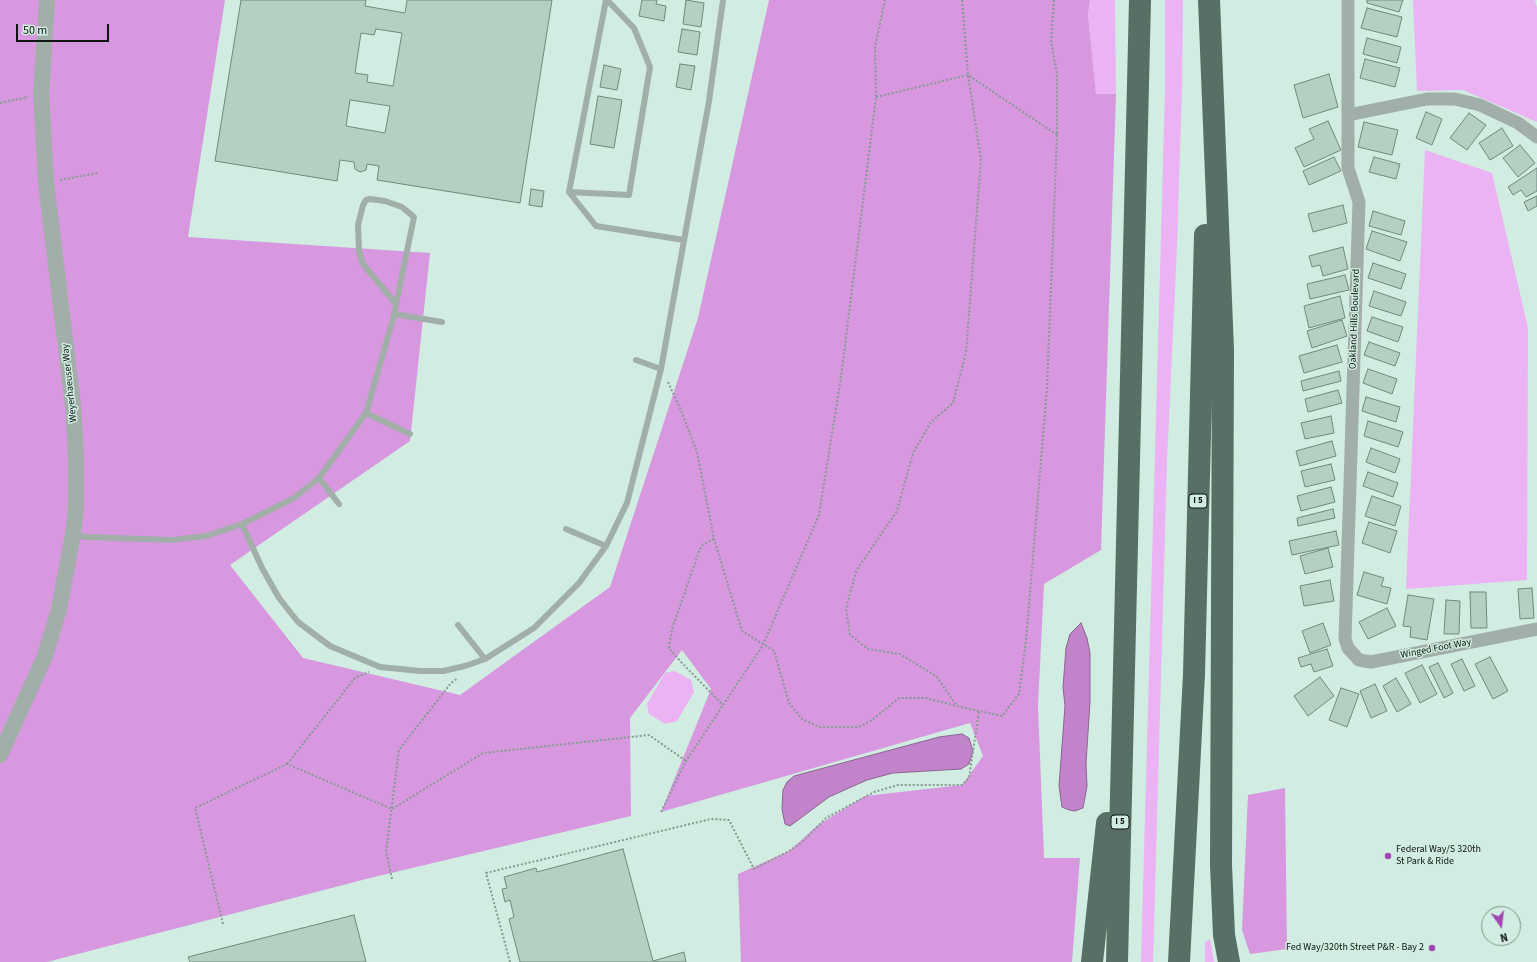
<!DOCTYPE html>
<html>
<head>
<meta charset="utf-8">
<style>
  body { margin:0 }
  #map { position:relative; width:1537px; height:962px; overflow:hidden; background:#d1ece0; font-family:"Source Sans 3",sans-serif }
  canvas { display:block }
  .north { position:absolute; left:1481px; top:906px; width:40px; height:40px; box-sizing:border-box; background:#d1ece0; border:1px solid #82968d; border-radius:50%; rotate:166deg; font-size:11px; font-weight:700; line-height:16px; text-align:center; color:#0c1611 }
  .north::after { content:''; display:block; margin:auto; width:14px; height:18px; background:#a447b2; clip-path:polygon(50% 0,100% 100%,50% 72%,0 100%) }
  .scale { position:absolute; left:16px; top:24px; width:93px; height:18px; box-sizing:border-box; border:2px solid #0c1611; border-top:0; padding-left:5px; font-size:12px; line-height:14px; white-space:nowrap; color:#0c1611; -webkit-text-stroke:3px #d1ece0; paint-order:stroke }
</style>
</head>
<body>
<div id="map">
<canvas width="1537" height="962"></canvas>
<div class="north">N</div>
<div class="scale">50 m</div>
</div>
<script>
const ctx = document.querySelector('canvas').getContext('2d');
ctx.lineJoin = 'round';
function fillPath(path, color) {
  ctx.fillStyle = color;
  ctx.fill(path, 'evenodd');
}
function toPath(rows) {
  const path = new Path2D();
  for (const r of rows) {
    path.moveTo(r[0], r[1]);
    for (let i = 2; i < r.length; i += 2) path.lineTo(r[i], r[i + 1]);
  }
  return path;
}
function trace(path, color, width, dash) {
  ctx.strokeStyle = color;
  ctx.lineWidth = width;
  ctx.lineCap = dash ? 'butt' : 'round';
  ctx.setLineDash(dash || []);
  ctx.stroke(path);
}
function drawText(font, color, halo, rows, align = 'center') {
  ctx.font = font + ' "Source Sans 3",sans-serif';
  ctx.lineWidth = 3;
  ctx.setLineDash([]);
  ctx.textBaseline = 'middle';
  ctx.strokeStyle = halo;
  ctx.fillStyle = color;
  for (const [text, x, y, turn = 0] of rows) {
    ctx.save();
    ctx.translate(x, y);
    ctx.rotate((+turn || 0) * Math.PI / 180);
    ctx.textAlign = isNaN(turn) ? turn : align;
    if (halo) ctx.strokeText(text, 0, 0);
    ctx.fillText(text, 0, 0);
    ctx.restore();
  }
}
const green = toPath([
  [1090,0,1115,0,1116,94,1096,95,1088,15],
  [1165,0,1183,0,1182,88,1177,246,1167,461,1153,962,1141,962,1165,90],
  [1413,0,1535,0,1537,8,1537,122,1463,90,1417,91],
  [1425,150,1492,173,1528,328,1527,580,1406,589],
  [674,671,691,680,694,692,677,721,665,724,649,714,647,704,665,673],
  [1210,939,1214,962,1205,962,1205,942]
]);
const forest = toPath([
  [0,0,225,0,188,237,430,253,410,441,230,565,303,658,460,695,610,587,698,318,769,0,1090,0,1088,15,1096,94,1116,94,1101,550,1044,584,1038,706,1044,858,1080,858,1072,962,741,962,738,874,789,851,818,825,865,796,962,785,983,756,970,723,661,812,711,689,682,650,630,718,631,816,370,878,47,962,0,962],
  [1285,788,1287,949,1250,954,1242,930,1248,795]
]);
const water = toPath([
  [1081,623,1087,638,1090,653,1090,702,1086,763,1087,786,1083,808,1075,811,1069,810,1062,807,1059,786,1065,706,1063,687,1066,648,1070,634,1081,623],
  [962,734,969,738,973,751,969,764,961,769,893,773,867,780,829,797,790,826,785,824,782,809,783,790,787,782,794,776,939,737,962,734]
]);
const building = toPath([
  [241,0,366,0,365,6,405,13,407,0,552,0,520,203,377,180,379,166,367,164,366,170,360,172,355,169,354,162,340,160,337,181,215,161,241,0],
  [376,29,402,33,393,86,367,82,368,75,355,73,361,33,374,35,376,29],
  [350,100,390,106,385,133,346,126,350,100],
  [642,0,657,0,656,4,666,6,664,21,639,16,642,0],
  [686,0,704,3,701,27,683,24,686,0],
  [1367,0,1403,0,1399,12,1367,3,1367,0],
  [1367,8,1402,17,1397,37,1361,28,1367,8],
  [682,29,700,32,697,55,678,52,682,29],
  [1367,38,1401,47,1397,63,1363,54,1367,38],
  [1365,59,1400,68,1395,87,1360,78,1365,59],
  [680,64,695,66,691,90,676,87,680,64],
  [604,65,621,69,617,90,600,87,604,65],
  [1329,74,1338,107,1303,118,1294,85,1329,74],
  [598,96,622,100,614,148,590,144,598,96],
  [1426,112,1442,119,1432,145,1416,138,1426,112],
  [1469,113,1486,125,1467,150,1450,138,1469,113],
  [1328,121,1341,150,1304,167,1295,148,1314,139,1309,129,1328,121],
  [1364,122,1398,130,1392,155,1358,147,1364,122],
  [1502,128,1513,146,1490,160,1479,143,1502,128],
  [1520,145,1535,163,1518,177,1503,158,1520,145],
  [1334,157,1341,171,1309,185,1303,171,1334,157],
  [1374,157,1400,164,1396,179,1369,172,1374,157],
  [1537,168,1537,191,1526,197,1521,190,1513,195,1508,187,1537,168],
  [531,189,544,191,542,207,529,205,531,189],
  [1537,196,1537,206,1528,211,1524,202,1537,196],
  [1343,205,1347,223,1313,232,1308,214,1343,205],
  [1373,211,1405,221,1401,235,1369,226,1373,211],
  [1372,231,1407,242,1400,261,1366,249,1372,231],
  [1343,247,1348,269,1323,276,1320,265,1312,267,1309,256,1343,247],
  [1373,263,1406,274,1401,289,1368,278,1373,263],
  [1345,275,1349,290,1310,299,1307,284,1345,275],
  [1374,291,1406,302,1401,316,1369,306,1374,291],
  [1340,296,1345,318,1309,328,1304,306,1340,296],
  [1372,317,1403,327,1398,342,1367,331,1372,317],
  [1342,320,1347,336,1312,348,1307,331,1342,320],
  [1369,342,1400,353,1395,366,1364,355,1369,342],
  [1337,345,1342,362,1304,373,1299,356,1337,345],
  [1368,369,1397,379,1392,394,1363,383,1368,369],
  [1339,371,1341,381,1303,391,1301,381,1339,371],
  [1338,390,1342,403,1308,412,1305,399,1338,390],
  [1366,397,1400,407,1396,422,1362,411,1366,397],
  [1331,416,1334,433,1305,439,1301,423,1331,416],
  [1368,421,1403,432,1398,447,1364,436,1368,421],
  [1332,441,1336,456,1300,466,1296,451,1332,441],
  [1371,448,1400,459,1395,473,1366,462,1371,448],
  [1331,464,1335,480,1305,487,1301,471,1331,464],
  [1368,472,1398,483,1393,497,1363,486,1368,472],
  [1331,487,1335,502,1301,511,1297,496,1331,487],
  [1372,496,1401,506,1395,526,1365,516,1372,496],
  [1333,509,1335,518,1298,526,1297,518,1333,509],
  [1369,522,1397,531,1390,553,1362,543,1369,522],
  [1336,531,1339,545,1292,555,1289,541,1336,531],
  [1328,548,1333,567,1305,574,1300,556,1328,548],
  [1364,572,1384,578,1381,586,1391,588,1387,604,1357,595,1364,572],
  [1330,580,1334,601,1304,606,1300,586,1330,580],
  [1532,588,1534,618,1520,619,1518,589,1532,588],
  [1470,592,1486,592,1487,628,1471,628,1470,592],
  [1408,595,1434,599,1427,640,1410,637,1411,627,1403,626,1408,595],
  [1446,600,1460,601,1459,634,1444,634,1446,600],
  [1387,608,1396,626,1368,639,1359,622,1387,608],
  [1323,623,1331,645,1310,653,1302,631,1323,623],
  [1327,649,1333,666,1314,672,1311,664,1301,667,1298,658,1327,649],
  [1490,657,1508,691,1493,699,1475,664,1490,657],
  [1462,659,1475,686,1464,691,1451,664,1462,659],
  [1438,663,1453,693,1444,698,1429,667,1438,663],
  [1422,665,1437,694,1420,703,1405,673,1422,665],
  [1320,677,1334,696,1308,716,1294,696,1320,677],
  [1396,678,1411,704,1397,712,1383,686,1396,678],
  [1375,684,1387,711,1371,718,1360,691,1375,684],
  [1341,688,1359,694,1347,727,1329,720,1341,688],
  [623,849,653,961,684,952,686,962,520,962,509,919,514,917,510,900,505,902,502,889,507,888,504,877,536,868,537,872,623,849],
  [354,915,366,962,190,962,188,957,354,915]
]);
const path = toPath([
  [962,0,968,75,981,159,966,353,953,403,931,422,913,453,897,511,856,571,846,609,850,635,868,649,900,654,936,676,957,706,1002,716,1019,694,1026,641,1047,388,1057,135,1057,74,1051,41,1054,0],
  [876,97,968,75,1057,135],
  [0,103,28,97],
  [60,180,98,173],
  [668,382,680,408,697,452,714,539,742,631,774,651,789,703,802,719,819,727,859,727,872,720,899,698,926,698,956,706],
  [714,539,701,546,672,629,669,648,681,662,723,705],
  [287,764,355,678,369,672],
  [661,812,686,761,763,645,819,515,841,377,876,97,875,47,885,0],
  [392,879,386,852,399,750,451,683,458,678],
  [223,924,195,808,287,764,392,809,483,753,649,735,686,761],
  [510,962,486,873,711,819,729,820,754,869,789,851,801,843,826,818,874,792,898,785,962,785,969,778,979,711]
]);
const service = toPath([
  [606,0,569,192,596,226,684,240],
  [569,192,629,195,650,67,634,28,607,0],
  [394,314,442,322],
  [636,360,661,369],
  [366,413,410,434],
  [319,478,339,504],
  [242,524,294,498,319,478,366,413,393,319,414,217,402,207,385,201,370,199,366,200,363,205,358,225,359,251,362,262,367,269,396,304],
  [566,529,606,546],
  [73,534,86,537,172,540,206,536,242,524,262,568,279,598,298,622,330,646,380,667,420,671,443,671,465,666,485,659,534,628,579,583,606,546,627,503,661,369,709,101,723,0],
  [458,625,485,659]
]);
const minor = toPath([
  [1348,0,1348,168,1359,202,1345,639,1348,648,1359,660,1371,662,1537,629],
  [1348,115,1427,99,1455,99,1480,105,1518,123,1537,137]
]);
const tertiary = toPath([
  [0,755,45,656,59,609,73,534,76,505,76,459,73,406,46,182,41,94,47,0]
]);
const motorway = toPath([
  [1209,0,1223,350,1221,865,1224,935,1229,962],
  [1092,962,1107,823],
  [1117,962,1140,0],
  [1179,962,1194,674,1205,235]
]);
const markers = [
  [1388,856,4,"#a447b2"],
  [1432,948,4,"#a447b2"]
];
const shields = [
  [1198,501,18],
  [1120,822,18]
];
const shieldNames = [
  ["I 5",1198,501],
  ["I 5",1120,822]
];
const streetNames = [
  ["Oakland Hills Boulevard",1355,319,-88],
  ["Weyerhaeuser Way",70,383,-96],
  ["Winged Foot Way",1436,649,-11]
];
const poiNames = [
  ["Federal Way/S 320th",1396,850],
  ["St Park & Ride",1396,862],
  ["Fed Way/320th Street P&R - Bay 2",1424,948,"right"]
];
fillPath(green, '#ebb2f4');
fillPath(forest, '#d798e0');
fillPath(water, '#c184ca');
trace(water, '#8b6392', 1);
fillPath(building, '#b5cfc3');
trace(building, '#71897e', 1);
trace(path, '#869a91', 2, [2, 2]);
trace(service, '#a2aea8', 6);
trace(minor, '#a2aea8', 13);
trace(tertiary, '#a2aea8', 16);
trace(motorway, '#576f64', 22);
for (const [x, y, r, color] of markers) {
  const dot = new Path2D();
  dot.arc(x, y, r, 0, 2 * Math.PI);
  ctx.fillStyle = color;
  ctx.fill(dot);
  trace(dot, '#d1ece0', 1.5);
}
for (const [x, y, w] of shields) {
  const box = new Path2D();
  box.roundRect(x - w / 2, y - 7, w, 14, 3);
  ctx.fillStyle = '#d1ece0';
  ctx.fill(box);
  trace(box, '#0c1611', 1);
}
drawText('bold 9px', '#0c1611', null, shieldNames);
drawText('10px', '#0c1611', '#d1ece0', streetNames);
drawText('10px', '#0c1611', '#d1ece0', poiNames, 'left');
</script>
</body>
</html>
